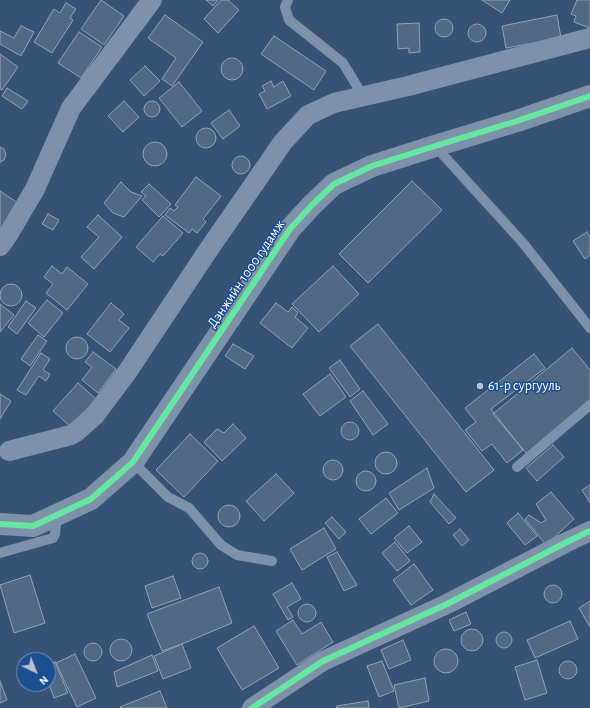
<!DOCTYPE html>
<html>
<head>
<meta charset="utf-8">
<style>
  body { margin:0 }
  #map { position:relative; width:590px; height:708px; overflow:hidden; background:#365274; font-family:"Alegreya Sans",sans-serif }
  canvas { display:block }
  .north { position:absolute; left:16px; top:652px; width:40px; height:40px; box-sizing:border-box; background:#1b4f8f; border:1px solid #7695bc; border-radius:50%; rotate:137deg; font-size:11px; font-weight:700; line-height:16px; text-align:center; color:#fff }
  .north::after { content:''; display:block; margin:auto; width:14px; height:18px; background:#b9c2ce; clip-path:polygon(50% 0,100% 100%,50% 72%,0 100%) }
</style>
</head>
<body>
<div id="map">
<canvas width="590" height="708"></canvas>
<div class="north">N</div>
</div>
<script>
const ctx = document.querySelector('canvas').getContext('2d');
ctx.lineJoin = 'round';
function fillPath(path, color) {
  ctx.fillStyle = color;
  ctx.fill(path, 'evenodd');
}
function toPath(rows) {
  const path = new Path2D();
  for (const r of rows) {
    if (r.length === 3) {
      path.moveTo(r[0] + r[2], r[1]);
      path.arc(r[0], r[1], r[2], 0, 2 * Math.PI);
      continue;
    }
    path.moveTo(r[0], r[1]);
    for (let i = 2; i < r.length; i += 2) path.lineTo(r[i], r[i + 1]);
  }
  return path;
}
function trace(path, color, width, dash) {
  ctx.strokeStyle = color;
  ctx.lineWidth = width;
  ctx.lineCap = dash ? 'butt' : 'round';
  ctx.setLineDash(dash || []);
  ctx.stroke(path);
}
function drawText(font, color, halo, rows, align = 'center') {
  ctx.font = font + ' "Alegreya Sans",sans-serif';
  ctx.lineWidth = 3;
  ctx.setLineDash([]);
  ctx.textBaseline = 'middle';
  ctx.strokeStyle = halo;
  ctx.fillStyle = color;
  for (const [text, x, y, turn = 0] of rows) {
    ctx.save();
    ctx.translate(x, y);
    ctx.rotate((+turn || 0) * Math.PI / 180);
    ctx.textAlign = isNaN(turn) ? turn : align;
    if (halo) ctx.strokeText(text, 0, 0);
    ctx.fillText(text, 0, 0);
    ctx.restore();
  }
}
const building = toPath([
  [101,0,124,16,104,45,81,29,101,0],
  [206,0,218,0,213,6,206,0],
  [221,0,228,0,239,10,218,33,204,19,221,0],
  [482,0,510,0,502,13,482,0],
  [577,0,590,0,590,28,574,22,576,16,571,14,577,0],
  [66,3,76,9,70,18,73,20,52,53,34,42,54,9,60,13,66,3],
  [165,15,203,42,172,86,162,79,176,58,148,38,165,15],
  [557,15,561,38,506,48,502,26,557,15],
  [444,28,9],
  [419,23,420,52,409,53,409,48,398,49,397,24,419,23],
  [477,33,9],
  [21,26,34,32,21,56,0,44,0,31,14,38,21,26],
  [79,32,102,47,81,78,58,63,79,32],
  [274,36,326,71,314,90,261,54,274,36],
  [0,54,18,67,2,90,0,89,0,54],
  [232,69,11],
  [145,66,160,81,144,96,130,80,145,66],
  [271,81,274,87,283,81,291,96,267,109,259,94,265,91,262,86,271,81],
  [179,82,202,111,182,127,159,98,179,82],
  [7,88,28,101,22,109,2,96,7,88],
  [152,109,8],
  [124,101,139,117,123,132,108,116,124,101],
  [229,110,240,126,223,139,211,123,229,110],
  [206,138,10],
  [155,154,12],
  [0,147,4,149,6,155,4,160,0,162,0,147],
  [241,165,9],
  [196,177,221,196,203,219,206,222,197,233,192,229,189,233,165,215,170,208,174,211,178,207,175,205,196,177],
  [412,181,442,210,368,283,339,254,412,181],
  [121,182,131,192,142,196,124,217,113,213,104,203,121,182],
  [149,184,171,204,159,217,142,200,146,196,141,192,149,184],
  [0,191,18,203,0,231,0,191],
  [48,214,59,220,53,230,42,224,48,214],
  [98,215,122,237,94,269,81,257,99,237,87,227,98,215],
  [163,216,183,233,163,256,160,254,153,262,136,247,163,216],
  [587,232,590,237,590,255,585,259,573,241,587,232],
  [52,266,62,274,67,267,88,284,67,310,46,293,53,284,44,277,52,266],
  [333,266,359,294,319,332,292,304,333,266],
  [11,295,11],
  [47,300,63,313,44,337,28,323,47,300],
  [26,301,36,308,17,334,8,327,26,301],
  [111,303,124,314,119,320,129,328,110,352,87,334,111,303],
  [276,303,288,312,292,307,298,313,295,317,308,328,292,348,260,323,276,303],
  [0,304,14,315,0,332,0,304],
  [378,324,494,470,466,492,350,346,378,324],
  [38,335,47,341,30,366,21,359,38,335],
  [77,348,11],
  [233,344,254,356,245,369,225,356,233,344],
  [572,348,590,370,590,401,527,454,493,414,572,348],
  [93,352,116,369,98,393,82,380,92,367,85,362,93,352],
  [41,353,50,359,43,370,50,374,46,381,39,376,26,395,17,390,41,353],
  [534,354,545,368,491,409,523,450,507,463,492,444,482,451,465,430,476,422,465,408,534,354],
  [340,360,360,389,350,397,329,368,340,360],
  [330,374,346,397,320,416,303,394,330,374],
  [78,383,96,399,71,427,53,411,78,383],
  [363,391,388,424,373,435,350,401,363,391],
  [0,394,11,401,0,419,0,394],
  [350,431,9],
  [233,424,246,438,222,461,204,442,217,429,224,433,233,424],
  [190,434,218,461,184,497,156,470,190,434],
  [553,445,564,457,537,481,526,468,553,445],
  [386,463,11],
  [333,470,10],
  [427,468,434,488,399,510,389,493,427,468],
  [366,481,10],
  [276,474,294,493,264,521,246,501,276,474],
  [590,485,590,503,582,490,590,485],
  [551,492,574,519,546,545,525,519,529,515,541,523,546,520,536,504,551,492],
  [434,494,456,518,449,524,430,502,434,494],
  [386,498,398,513,371,534,359,519,386,498],
  [229,516,11],
  [518,513,537,536,525,545,507,523,518,513],
  [332,517,346,532,339,539,325,523,332,517],
  [409,526,422,542,407,553,394,538,409,526],
  [324,528,336,549,302,570,290,549,324,528],
  [460,529,469,540,462,546,453,535,460,529],
  [395,542,410,561,397,571,382,553,395,542],
  [337,552,357,585,344,591,327,557,337,552],
  [200,561,8],
  [414,564,433,590,411,605,393,580,414,564],
  [30,575,45,623,14,633,0,585,30,575],
  [173,576,181,598,152,608,145,586,173,576],
  [292,583,301,599,287,607,293,617,288,620,273,594,292,583],
  [553,594,9],
  [219,587,232,623,182,644,162,651,147,614,219,587],
  [590,601,590,627,579,608,590,601],
  [307,613,9],
  [466,612,471,624,454,631,449,620,466,612],
  [293,620,302,634,321,622,333,642,297,665,276,631,293,620],
  [570,621,578,639,535,658,527,640,570,621],
  [254,626,279,668,242,690,217,648,254,626],
  [472,640,11],
  [504,640,8],
  [121,650,11],
  [403,640,411,660,389,669,381,650,403,640],
  [93,652,9],
  [182,644,191,668,163,679,154,656,182,644],
  [446,661,12],
  [75,654,96,698,77,707,56,663,75,654],
  [152,655,158,671,117,687,114,672,152,655],
  [537,660,547,693,525,700,515,667,537,660],
  [568,670,9],
  [382,661,394,691,379,697,367,666,382,661],
  [55,662,68,693,54,698,48,681,48,664,55,662],
  [425,678,429,701,399,708,394,685,425,678],
  [0,681,7,700,0,703,0,681],
  [160,691,167,708,121,708,120,707,160,691],
  [368,701,369,708,337,708,337,706,368,701]
]);
const service = toPath([
  [288,0,285,7,289,20,343,63,363,96],
  [435,146,523,243,590,328],
  [133,462,168,497,189,508,196,516,221,545,237,555,272,561],
  [517,467,590,405],
  [0,553,53,538,55,534,56,523,54,516]
]);
const minor = toPath([
  [0,246,8,235,35,189,71,108,152,0],
  [9,451,71,435,76,432,95,415,128,371,207,252,283,142,308,115,334,103,408,86,590,38],
  [252,708,323,661,447,604,567,542,590,531]
]);
const tertiary = toPath([
  [0,524,33,526,91,499,133,462,290,229,312,205,334,184,372,166,435,146,517,121,590,96]
]);
const cycleway = toPath([
  [0,524,33,526,91,499,133,462,290,229,312,205,334,184,372,166,435,146,517,121,590,96],
  [252,708,323,661,447,604,567,542,590,531]
]);
const markers = [
  [480,386,4,"#b9c2ce"]
];
const streetNames = [
  ["Дэнжийн 1000 гудамж",246,274,-56]
];
const poiNames = [
  ["61-р сургууль",488,386]
];
fillPath(building, '#526984');
trace(building, '#92a2b6', 1);
trace(service, '#7d92a8', 10);
trace(minor, '#7d92a8', 20);
trace(tertiary, '#7d92a8', 22);
trace(cycleway, '#66e7a1', 6);
for (const [x, y, r, color] of markers) {
  const dot = new Path2D();
  dot.arc(x, y, r, 0, 2 * Math.PI);
  ctx.fillStyle = color;
  ctx.fill(dot);
  trace(dot, '#1b4f8f', 1.5);
}
drawText('14px', '#fff', '#1b4f8f', streetNames);
drawText('14px', '#fff', '#1b4f8f', poiNames, 'left');
</script>
</body>
</html>
